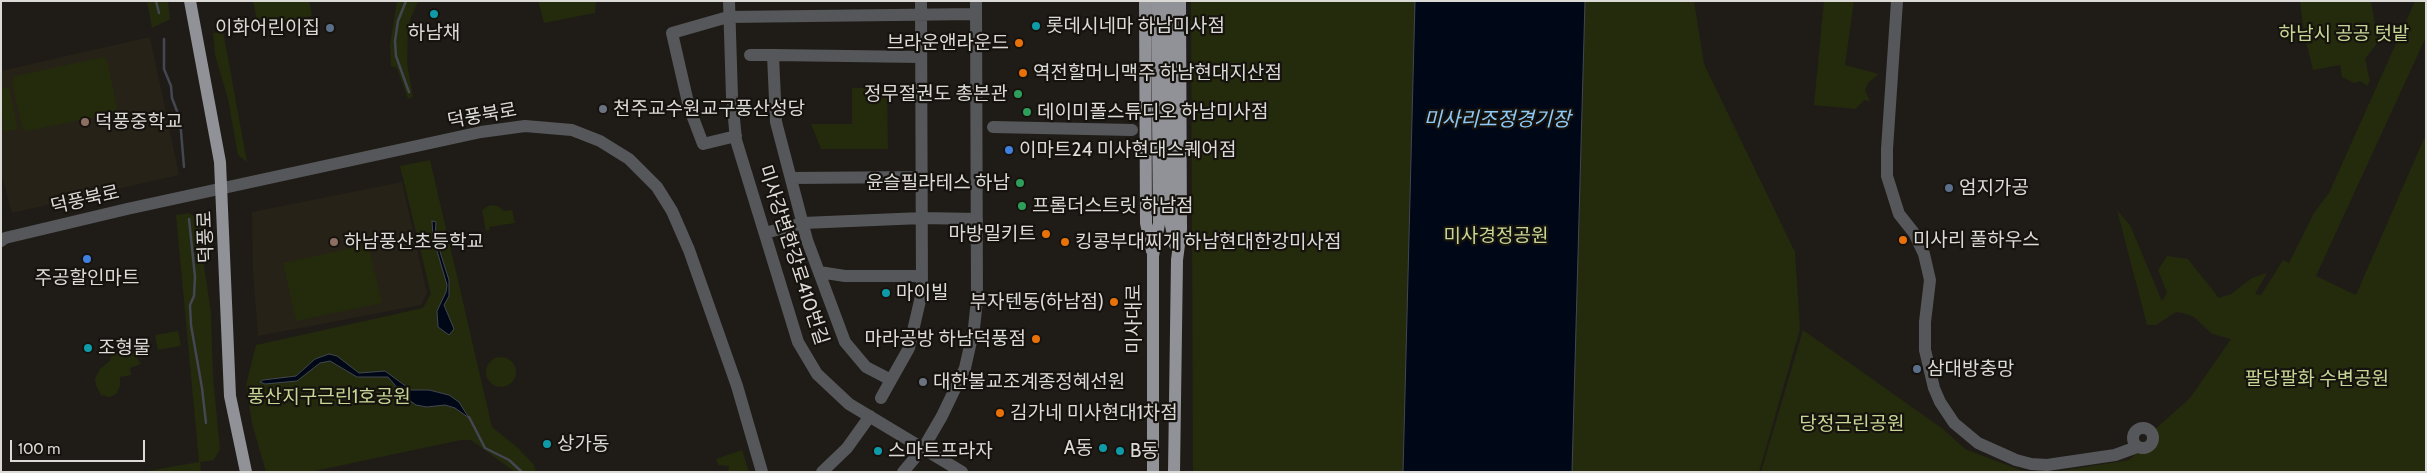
<!DOCTYPE html>
<html>
<head>
<meta charset="utf-8">
<style>
  body { margin:0 }
  #map { position:relative; width:2427px; height:473px; overflow:hidden; background:#1f1c17; font-family:Cabin,sans-serif }
  canvas { display:block }
  .frame { position:absolute; inset:0; border:2px solid #dcdad7; pointer-events:none }
  .scale { position:absolute; left:10px; top:440px; width:135px; height:22px; box-sizing:border-box; border:2px solid #dcdad7; border-top:0; padding-left:6px; font-size:15px; line-height:18px; white-space:nowrap; color:#dcdad7; -webkit-text-stroke:4px #16130e; paint-order:stroke }
</style>
</head>
<body>
<div id="map">
<canvas width="2427" height="473"></canvas>
<div class="frame"></div>
<div class="scale">100 m</div>
</div>
<script>
const ctx = document.querySelector('canvas').getContext('2d');
ctx.lineJoin = 'round';
function fillPath(path, color) {
  ctx.fillStyle = color;
  ctx.fill(path, 'evenodd');
}
function toPath(rows) {
  const path = new Path2D();
  for (const r of rows) {
    if (r.length === 3) {
      path.moveTo(r[0] + r[2], r[1]);
      path.arc(r[0], r[1], r[2], 0, 2 * Math.PI);
      continue;
    }
    path.moveTo(r[0], r[1]);
    for (let i = 2; i < r.length; i += 2) path.lineTo(r[i], r[i + 1]);
  }
  return path;
}
function trace(path, color, width, dash) {
  ctx.strokeStyle = color;
  ctx.lineWidth = width;
  ctx.lineCap = dash ? 'butt' : 'round';
  ctx.setLineDash(dash || []);
  ctx.stroke(path);
}
function drawText(font, color, halo, rows, align = 'center') {
  ctx.font = font + ' Cabin,"Noto Sans KR",sans-serif';
  ctx.lineWidth = 4.5;
  ctx.setLineDash([]);
  ctx.textBaseline = 'middle';
  ctx.strokeStyle = halo;
  ctx.fillStyle = color;
  for (const [text, x, y, turn = 0] of rows) {
    ctx.save();
    ctx.translate(x, y);
    ctx.rotate((+turn || 0) * Math.PI / 180);
    ctx.textAlign = isNaN(turn) ? turn : align;
    if (halo) ctx.strokeText(text, 0, 0);
    ctx.fillText(text, 0, 0);
    ctx.restore();
  }
}
const built = toPath([
  [150,37,179,175,12,213,1,173,1,71],
  [402,182,427,293,421,305,258,336,253,272,252,212]
]);
const green = toPath([
  [147,1,168,1,170,19,152,28],
  [253,1,309,1,312,16,258,26],
  [397,1,418,1,408,25,407,63,413,97,408,99,397,68,391,66,390,45],
  [538,1,596,1,595,13,544,23],
  [1191,1,1694,1,1704,64,1795,252,1800,329,1759,472,1193,472],
  [1824,1,1854,1,1845,65,1879,74,1868,83,1865,90,1870,101,1864,100,1856,109,1814,105],
  [2300,1,2371,1,2378,42,2365,59,2370,81,2367,86,2360,81,2354,83,2342,77,2340,65,2313,70,2304,34],
  [2415,1,2426,1,2426,37,2316,276,2356,295,2426,134,2426,472,2054,472,2129,460,2155,437,2153,431,2190,398,2231,339,2212,334,2194,317,2183,313,2176,312,2156,325,2147,325,2117,210,2130,225,2162,301,2167,293,2158,270,2167,256,2188,259,2219,298,2231,294,2252,278,2267,273,2255,294,2261,295,2283,260,2289,263,2314,213,2329,193],
  [223,31,247,162,238,155,228,99,215,55,213,33],
  [104,57,107,60,117,107,114,113,27,131,22,127,12,82,15,76],
  [9,87,18,129,3,132,1,88],
  [852,88,887,88,888,149,821,149,811,124,852,124],
  [430,160,492,427,518,448,534,465,536,472,515,472,471,440,461,440,310,472,266,472,252,423,246,385,256,345,423,308,431,294,400,166],
  [490,205,498,206,504,211,512,210,515,223,489,227,490,230,486,231,482,210],
  [189,213,201,221,204,266,211,312,213,377,220,449,214,460,200,462,201,472,141,472,199,462,176,215],
  [366,245,369,248,382,303,296,321,283,263],
  [1803,330,1943,429,1965,449,2020,470,2035,472,1761,472],
  [178,331,181,346,158,350,155,335],
  [122,347,130,348,141,364,130,368,131,375,120,377,120,386,116,394,110,397,101,395,96,385,95,379,100,369,110,361,111,357],
  [501,372,15],
  [742,450,749,472,728,472,729,466,718,465,716,459]
]);
const water = toPath([
  [1415,1,1585,1,1572,472,1403,472,1415,1],
  [432,221,436,222,435,236,449,280,449,296,444,305,454,329,449,335,438,327,437,311,446,292,447,285,433,237,432,221],
  [329,354,337,356,359,373,385,371,411,390,429,390,449,395,459,402,469,418,455,408,445,405,427,407,416,405,406,398,388,377,357,377,330,361,320,363,297,381,265,384,260,382,263,380,296,376,315,359,329,354]
]);
const stream = toPath([
  [156,1,159,13],
  [406,1,398,21,395,41,396,56,409,92],
  [164,39,164,69,171,86,172,98,180,119,184,167],
  [189,219,195,277,194,296,190,305,191,325,202,388,206,423],
  [469,417,485,448,509,460,522,472]
]);
const minor = toPath([
  [729,1,732,97,736,140,798,342,817,374,849,404,962,472],
  [921,1,922,292,909,348,891,380,866,367,845,342,807,240,776,122,773,55,921,57],
  [1897,1,1887,149,1887,176,1899,214,1914,233,1924,254,1930,280,1925,322,1925,350,1934,388,1940,402,1954,423,1978,443,2016,460,2031,464,2047,465,2115,455,2137,447],
  [750,55,773,55],
  [993,127,1132,130],
  [736,136,703,144,689,107,672,33,728,17,976,14],
  [791,178,921,177],
  [765,233,803,223,922,218,977,219],
  [1,241,5,238,127,209,481,132,525,126,572,130,600,141,629,159,657,187,672,211,689,250,737,386,762,472],
  [819,272,845,276,922,276],
  [881,398,891,380],
  [2143,438,10],
  [822,472,847,448,870,416],
  [903,472,924,447,942,416,965,368,974,328,977,300,976,1]
]);
const major = toPath([
  [190,1,220,162,230,396,246,472],
  [1145,1,1146,223,1152,251],
  [1169,1,1171,225,1175,245],
  [1153,472,1153,256,1159,224,1157,1],
  [1174,472,1177,260,1181,229,1180,1]
]);
const markers = [
  [434,14,5,"#0f9aa8"],
  [1036,26,5,"#0f9aa8"],
  [330,28,5,"#5c6f8a"],
  [1019,43,5,"#e8710a"],
  [1023,73,5,"#e8710a"],
  [1018,94,5,"#2e9e5b"],
  [603,109,5,"#6b7280"],
  [1027,112,5,"#2e9e5b"],
  [85,122,5,"#8d6e63"],
  [1009,150,5,"#3f7fe0"],
  [1020,183,5,"#2e9e5b"],
  [1949,188,5,"#5c6f8a"],
  [1022,206,5,"#2e9e5b"],
  [1046,234,5,"#e8710a"],
  [1903,240,5,"#e8710a"],
  [334,242,5,"#8d6e63"],
  [1065,242,5,"#e8710a"],
  [87,259,5,"#3f7fe0"],
  [886,293,5,"#0f9aa8"],
  [1114,302,5,"#e8710a"],
  [1036,339,5,"#e8710a"],
  [88,348,5,"#0f9aa8"],
  [1917,369,5,"#5c6f8a"],
  [923,382,5,"#6b7280"],
  [1000,413,5,"#e8710a"],
  [547,444,5,"#0f9aa8"],
  [1103,448,5,"#0f9aa8"],
  [878,451,5,"#0f9aa8"],
  [1120,451,5,"#0f9aa8"]
];
const poiNames = [
  ["롯데시네마 하남미사점",1046,26],
  ["이화어린이집",320,28,"right"],
  ["하남채",434,33,"center"],
  ["브라운앤라운드",1009,43,"right"],
  ["역전할머니맥주 하남현대지산점",1033,73],
  ["정무절권도 총본관",1008,94,"right"],
  ["천주교수원교구풍산성당",613,109],
  ["데이미폴스튜디오 하남미사점",1037,112],
  ["덕풍중학교",95,122],
  ["이마트24 미사현대스퀘어점",1019,150],
  ["윤슬필라테스 하남",1010,183,"right"],
  ["엄지가공",1959,188],
  ["프롬더스트릿 하남점",1032,206],
  ["마방밀키트",1036,234,"right"],
  ["미사리 풀하우스",1913,240],
  ["하남풍산초등학교",344,242],
  ["킹콩부대찌개 하남현대한강미사점",1075,242],
  ["주공할인마트",87,278,"center"],
  ["마이빌",896,293],
  ["부자텐동(하남점)",1104,302,"right"],
  ["마라공방 하남덕풍점",1026,339,"right"],
  ["조형물",98,348],
  ["삼대방충망",1927,369],
  ["대한불교조계종정혜선원",933,382],
  ["김가네 미사현대1차점",1010,413],
  ["상가동",557,444],
  ["A동",1093,448,"right"],
  ["스마트프라자",888,451],
  ["B동",1130,451]
];
const parkNames = [
  ["하남시 공공 텃밭",2344,34],
  ["미사경정공원",1496,236],
  ["팔당팔화 수변공원",2317,379],
  ["풍산지구근린1호공원",329,397],
  ["당정근린공원",1852,424]
];
const streetNames = [
  ["덕풍북로",482,116,-10],
  ["덕풍북로",85,200,-13],
  ["덕풍로",206,237,-92],
  ["미사강변한강로410번길",793,255,72],
  ["미사대로",1134,319,-90]
];
const waterNames = [
  ["미사리조정경기장",1497,120]
];
fillPath(built, '#272217');
fillPath(green, '#242a0c');
fillPath(water, '#000818');
trace(water, '#424751', 1);
trace(stream, '#424751', 2.5);
trace(minor, '#56575a', 12);
trace(major, '#919298', 12);
for (const [x, y, r, color] of markers) {
  const dot = new Path2D();
  dot.arc(x, y, r, 0, 2 * Math.PI);
  ctx.fillStyle = color;
  ctx.fill(dot);
  trace(dot, '#16130e', 2);
}
drawText('19px', '#dcdad7', '#16130e', poiNames, 'left');
drawText('19px', '#c6d694', '#16130e', parkNames);
drawText('19px', '#dcdad7', '#16130e', streetNames);
drawText('italic 20px', '#8fcbf8', '#16130e', waterNames);
</script>
</body>
</html>
